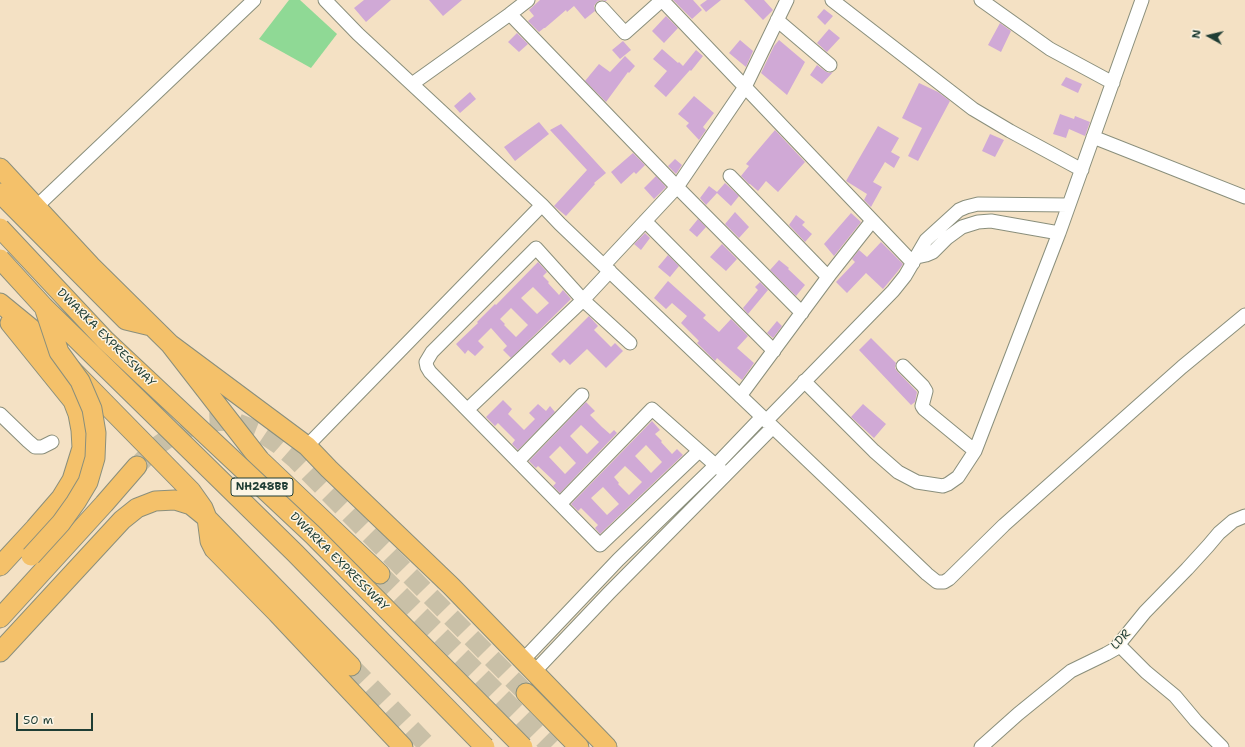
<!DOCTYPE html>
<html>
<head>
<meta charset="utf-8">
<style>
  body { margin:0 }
  #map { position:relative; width:1245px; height:747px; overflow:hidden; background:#f4e1c4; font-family:"Shantell Sans",sans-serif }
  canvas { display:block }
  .north { position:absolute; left:1189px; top:16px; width:40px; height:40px; -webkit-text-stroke:3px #fcf5e5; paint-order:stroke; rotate:278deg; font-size:11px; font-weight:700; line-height:16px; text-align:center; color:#1f3d34 }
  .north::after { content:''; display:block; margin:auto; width:14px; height:18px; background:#1f3d34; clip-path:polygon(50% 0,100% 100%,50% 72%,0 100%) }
  .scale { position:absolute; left:16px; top:713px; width:77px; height:18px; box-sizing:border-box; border:2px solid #1f3d34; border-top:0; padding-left:5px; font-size:12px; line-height:14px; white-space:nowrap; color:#1f3d34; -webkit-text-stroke:3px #fcf5e5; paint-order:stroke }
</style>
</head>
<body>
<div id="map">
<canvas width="1245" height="747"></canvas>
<div class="north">N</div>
<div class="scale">50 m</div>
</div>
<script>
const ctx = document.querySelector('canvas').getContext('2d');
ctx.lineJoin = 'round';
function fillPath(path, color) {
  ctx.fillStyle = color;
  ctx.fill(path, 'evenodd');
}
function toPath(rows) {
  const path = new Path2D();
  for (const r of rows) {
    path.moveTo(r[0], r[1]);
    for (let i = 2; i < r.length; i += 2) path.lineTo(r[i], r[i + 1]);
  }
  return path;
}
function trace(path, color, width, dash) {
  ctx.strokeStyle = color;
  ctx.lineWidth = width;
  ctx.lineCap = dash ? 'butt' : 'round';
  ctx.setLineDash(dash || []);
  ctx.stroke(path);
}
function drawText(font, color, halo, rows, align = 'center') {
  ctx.font = font + ' "Shantell Sans",sans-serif';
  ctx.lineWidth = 3;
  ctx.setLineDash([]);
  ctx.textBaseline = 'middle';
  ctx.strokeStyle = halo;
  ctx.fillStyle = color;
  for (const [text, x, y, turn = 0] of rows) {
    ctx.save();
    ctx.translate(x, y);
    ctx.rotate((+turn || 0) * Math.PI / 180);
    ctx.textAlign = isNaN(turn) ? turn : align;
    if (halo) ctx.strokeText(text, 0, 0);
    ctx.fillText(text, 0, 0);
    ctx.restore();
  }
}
const green = toPath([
  [289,0,300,0,337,34,311,68,259,39]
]);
const building = toPath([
  [364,0,391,0,366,22,354,8],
  [429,0,462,0,443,16],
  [540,0,607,0,606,1,601,0,597,2,594,6,595,11,585,19,574,6,567,12,566,10,545,28,544,28,539,32,528,21,534,16,529,10],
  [673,0,693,0,702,10,692,19],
  [707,0,721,0,706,12,700,5],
  [744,0,764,0,773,10,763,20],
  [824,9,833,16,825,25,817,17],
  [666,16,678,28,664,43,652,31],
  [1000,23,1011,31,1001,52,988,45],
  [829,29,840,38,827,52,817,43],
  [517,33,528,44,519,52,508,42],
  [740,40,753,51,746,67,729,53],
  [779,40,805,62,787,95,761,73,774,46],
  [623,41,631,50,620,59,612,50],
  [662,49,678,63,679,62,683,66,696,50,703,56,691,71,690,70,666,97,654,86,667,71,653,59],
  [625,56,635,66,629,73,628,72,606,102,585,81,599,64,610,72],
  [817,65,825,71,829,73,833,72,822,84,810,75],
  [1066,77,1082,84,1078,93,1061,85],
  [919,83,938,92,950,101,918,161,908,156,922,128,902,118],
  [470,92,476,99,460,113,454,106],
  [694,96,714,113,703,127,706,130,699,140,686,126,689,123,678,114],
  [1060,114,1074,119,1075,116,1090,122,1085,136,1069,129,1066,138,1053,134],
  [539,122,549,134,515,161,504,147],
  [561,124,606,173,594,183,595,184,566,216,554,206,587,170,550,130],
  [878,126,899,138,891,152,900,157,894,168,885,162,873,182,882,187,871,207,864,200,867,194,846,181],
  [775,130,805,162,778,192,766,181,758,191,750,184,749,184,741,176,749,166,746,164],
  [990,134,1004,140,995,157,982,151],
  [633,153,645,165,636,174,634,172,621,184,611,172],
  [675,159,682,165,676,174,668,166],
  [656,176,666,187,654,199,644,188],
  [725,183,739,196,731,206,717,193,706,205,700,198,709,186,717,192],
  [735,212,749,227,739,238,725,224],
  [851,213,861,222,834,256,824,244],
  [796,215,805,222,802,225,812,234,805,242,789,225],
  [698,219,706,227,697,237,689,230],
  [645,233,650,238,641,250,634,244],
  [881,242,903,264,898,271,883,289,866,273,847,293,836,282,855,262,852,259,859,250,867,257],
  [722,244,737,259,726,271,710,257],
  [668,255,679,266,670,277,658,267],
  [779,260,789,268,788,269,805,285,796,296,770,270],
  [538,262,547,272,543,276,549,282,548,283,559,295,563,290,571,299,511,358,503,350,507,346,491,328,478,341,484,347,475,356,468,350,465,354,456,344,478,323,477,322,495,304,496,305],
  [533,287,549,303,537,314,521,298],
  [511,308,528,325,516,337,504,325,505,324,500,319],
  [668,281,706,315,703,318,719,332,731,319,748,336,737,348,754,363,742,380,717,358,715,361,697,343,699,341,681,323,687,316,672,303,666,309,654,298],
  [760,282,768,290,748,314,743,308,758,290,755,287],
  [589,316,598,326,594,330,611,347,615,343,623,351,606,368,587,349,570,365,564,359,560,363,551,354],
  [777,321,782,326,773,338,767,333],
  [871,338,896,363,895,368,897,371,917,392,915,402,911,405,859,350],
  [503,400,512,409,508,414,524,430,535,419,529,413,538,404,546,411,550,406,555,412,518,450,512,444,515,440,498,423,495,426,486,417],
  [586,402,595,411,590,415,602,427,610,434,614,430,617,433,560,493,553,486,556,483,538,466,536,468,529,461],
  [581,425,599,442,587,454,570,436],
  [560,446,576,463,565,474,549,457],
  [863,404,886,424,874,438,851,417],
  [652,421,660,430,655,434,662,441,661,442,672,454,677,449,683,455,600,534,595,528,598,525,581,508,578,511,571,504],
  [646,445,662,462,651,473,635,456],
  [625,466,642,482,629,495,618,484,619,483,614,477],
  [603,487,619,504,607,515,591,498]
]);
const highwayTunnel = toPath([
  [137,466,157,446,176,433,203,422,233,421,258,431,279,445,296,460,526,693],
  [380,574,551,747],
  [351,666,429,747]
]);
const minor = toPath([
  [325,0,358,34,542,205,560,224,927,574,937,582,944,582,949,579,1004,525,1182,367,1245,315],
  [662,0,913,263],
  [832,0,973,109,1010,131,1082,170],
  [981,0,1050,49,1113,83],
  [602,8,625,33,662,0],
  [510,14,677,187,802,313],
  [777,20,830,65],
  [412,84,510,14,528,0],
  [1093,137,1245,197],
  [730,176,828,277],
  [36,207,254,0],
  [645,221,774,351],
  [917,257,926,255,933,252,947,238,962,227,978,222,991,221,1059,233],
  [604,265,677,187,745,87,787,0],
  [630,343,583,300,536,248,432,352,426,362,427,367,430,372,600,545,699,451],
  [903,366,923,386,926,391,922,406,924,409,975,451],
  [804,381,874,451,898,472,917,482,943,486,948,484,958,477,975,451,1059,233,1142,0],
  [740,396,831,273,872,221],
  [468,409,583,300,610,271],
  [0,414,28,441,35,447,42,447,52,442],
  [766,421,893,291,905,276,926,240,959,210,966,207,978,204,1068,205],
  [307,446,542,205],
  [518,461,582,395],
  [560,504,652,409,721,470],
  [1119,645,1146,672,1175,696,1196,721,1222,747],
  [523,660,618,560,716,465,762,417],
  [534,672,609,593,773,427],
  [981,747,1018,714,1071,671,1106,654,1115,649,1145,612,1187,569,1208,546,1219,533,1233,521,1245,516]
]);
const highway = toPath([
  [0,168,91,266,170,344,260,460,380,574],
  [0,193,126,320,151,326],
  [0,303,33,330,191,491,203,508,207,518,210,541,214,549,277,613,403,747],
  [170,344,307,446,329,469,451,586,607,747],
  [0,566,35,528,61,498,72,480,82,448,81,430,78,414,73,401,10,323],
  [0,618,104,504,137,466],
  [0,652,122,520,137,508,155,501,175,500,191,505,207,518,351,666],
  [526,693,579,747]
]);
const highwayBridge = toPath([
  [0,228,105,340,313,535,523,747],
  [0,259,44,307,295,553,485,747],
  [31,556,61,523,76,502,88,482,95,458,96,433,92,409,80,381,59,352,45,310]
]);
const shields = [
  [262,487,62]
];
const shieldNames = [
  ["NH248BB",262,487]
];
const streetNames = [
  ["DWARKA EXPRESSWAY",106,338,45],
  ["DWARKA EXPRESSWAY",339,562,45],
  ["LDR",1121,640,-47]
];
fillPath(green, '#8fd995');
fillPath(building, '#d0a9d6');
trace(highwayTunnel, '#c9c0a7', 19, [19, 10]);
trace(minor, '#8a8f7c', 15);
trace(highway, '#8a8f7c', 21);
trace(minor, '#fff', 13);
trace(highway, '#f4c16a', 19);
trace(highwayBridge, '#8a8f7c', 21, []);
trace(highwayBridge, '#f4c16a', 19);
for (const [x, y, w] of shields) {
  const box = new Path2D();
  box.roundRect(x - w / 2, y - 9, w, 18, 3);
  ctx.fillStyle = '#fcf5e5';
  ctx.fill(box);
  trace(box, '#1f3d34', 1);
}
drawText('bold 11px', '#1f3d34', null, shieldNames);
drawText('12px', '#1f3d34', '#fcf5e5', streetNames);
</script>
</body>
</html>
